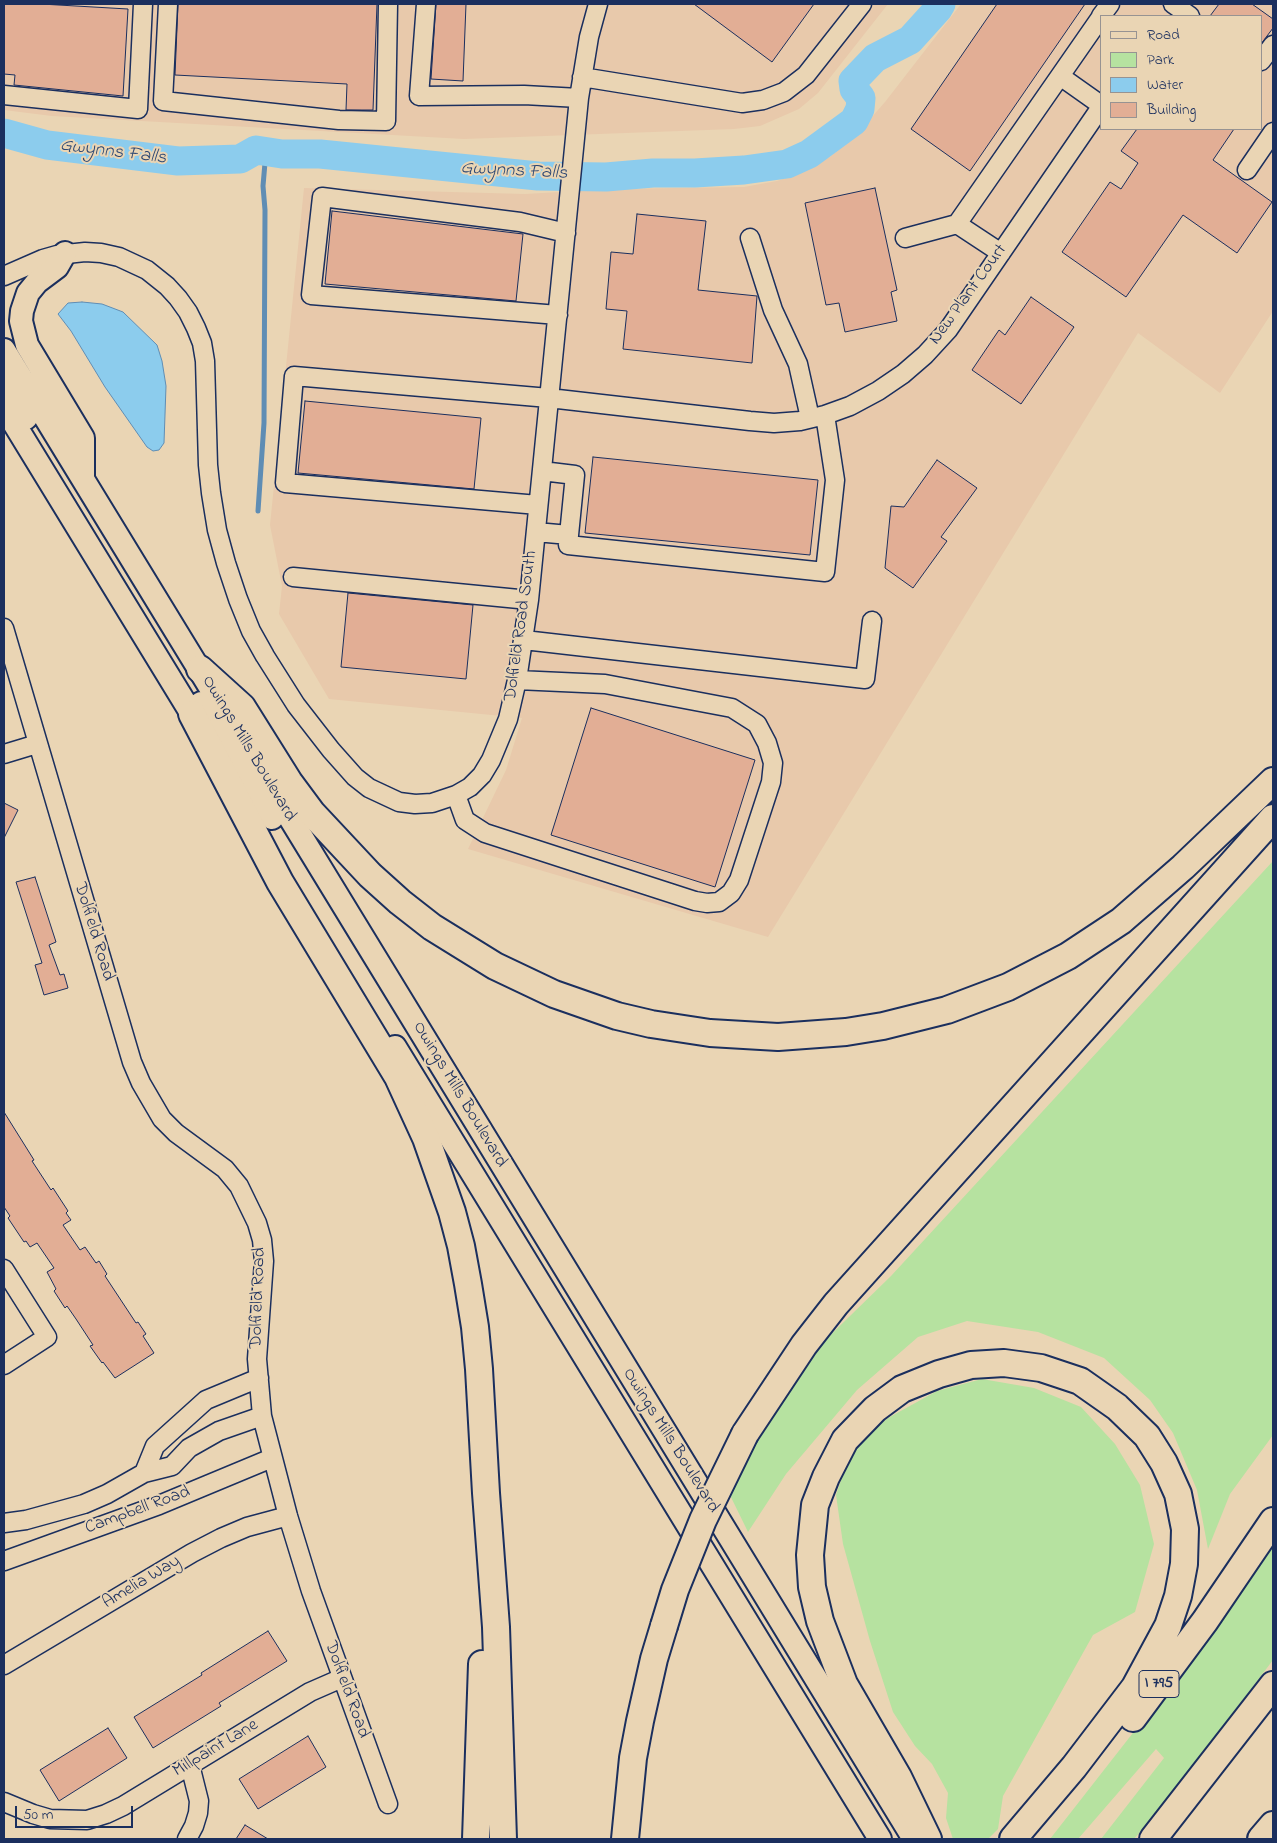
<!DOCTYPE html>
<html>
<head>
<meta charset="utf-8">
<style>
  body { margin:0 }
  #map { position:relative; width:1277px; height:1843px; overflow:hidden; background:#ead5b4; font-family:"Indie Flower",sans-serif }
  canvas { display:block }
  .frame { position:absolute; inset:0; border:5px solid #1b2f5e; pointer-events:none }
  .legend { position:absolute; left:1100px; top:15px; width:162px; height:115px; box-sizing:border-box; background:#ead5b4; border:1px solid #979392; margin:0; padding:6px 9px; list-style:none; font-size:15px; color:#1b2f5e }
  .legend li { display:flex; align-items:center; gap:10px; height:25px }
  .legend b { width:25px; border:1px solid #979392 }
  .scale { position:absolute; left:15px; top:1806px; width:118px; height:22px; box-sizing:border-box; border:2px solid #1b2f5e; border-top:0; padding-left:6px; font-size:15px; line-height:18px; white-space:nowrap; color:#1b2f5e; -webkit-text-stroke:4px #ead5b4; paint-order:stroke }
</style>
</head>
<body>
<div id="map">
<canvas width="1277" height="1843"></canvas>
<div class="frame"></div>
<ul class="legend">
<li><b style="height:6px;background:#ead5b4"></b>Road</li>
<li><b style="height:14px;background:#b6e2a0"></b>Park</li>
<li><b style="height:14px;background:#8ccced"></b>Water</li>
<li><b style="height:14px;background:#e2ae95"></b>Building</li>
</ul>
<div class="scale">50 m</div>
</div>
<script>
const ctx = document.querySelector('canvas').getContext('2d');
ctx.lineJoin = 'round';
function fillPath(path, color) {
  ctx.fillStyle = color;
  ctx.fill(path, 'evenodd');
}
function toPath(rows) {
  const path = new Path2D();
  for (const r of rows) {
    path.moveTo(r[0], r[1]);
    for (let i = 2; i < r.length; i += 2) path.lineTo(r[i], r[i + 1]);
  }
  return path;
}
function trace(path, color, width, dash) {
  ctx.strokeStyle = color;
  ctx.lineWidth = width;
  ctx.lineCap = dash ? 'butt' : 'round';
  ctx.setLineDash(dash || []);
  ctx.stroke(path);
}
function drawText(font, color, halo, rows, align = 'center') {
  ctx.font = font + ' "Indie Flower",sans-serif';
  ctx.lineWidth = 4;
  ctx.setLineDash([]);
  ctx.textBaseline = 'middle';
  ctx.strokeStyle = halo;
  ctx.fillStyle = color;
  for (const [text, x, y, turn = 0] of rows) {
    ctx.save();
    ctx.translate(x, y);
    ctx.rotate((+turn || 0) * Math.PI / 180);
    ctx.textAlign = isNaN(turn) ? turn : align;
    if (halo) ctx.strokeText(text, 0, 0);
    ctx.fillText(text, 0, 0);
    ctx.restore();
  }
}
const built = toPath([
  [4,4,888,4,818,93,799,109,760,126,734,129,464,139,52,116,4,110],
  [961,4,1273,4,1273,311,1220,393,1138,333,768,937,468,849,506,770,522,718,329,699,279,614,282,586,270,525,304,188,525,194,612,189,744,187,777,181,802,172,831,156,857,134,885,102],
  [1101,16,1261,16,1261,129,1101,129]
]);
const green = toPath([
  [1273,861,1273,1435,1230,1494,1208,1549,1197,1490,1173,1433,1150,1400,1104,1358,1038,1332,967,1321,918,1337,857,1390,786,1474,748,1532,727,1489,772,1413,810,1355,891,1276],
  [982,1379,1034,1388,1081,1407,1115,1444,1140,1485,1154,1544,1135,1612,1093,1635,1003,1796,998,1829,988,1839,953,1839,946,1818,948,1793,932,1764,915,1746,893,1712,870,1641,843,1544,836,1495,852,1447,888,1418,937,1391],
  [1273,1540,1273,1660,1161,1808,1134,1839,1101,1839,1164,1758,1156,1749,1078,1839,1050,1839,1186,1665]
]);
const water = toPath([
  [82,302,102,304,123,312,157,345,162,361,166,386,164,443,159,450,153,451,147,447,105,387,71,331,58,314,68,303,82,302]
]);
const stream = toPath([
  [258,511,264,423,265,210,263,186,266,151]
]);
const river = toPath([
  [4,133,47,145,178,161,240,159,256,150,282,154,320,154,538,176,606,177,653,173,695,173,744,170,787,164,809,154,854,121,860,109,861,98,854,89,853,81,875,58,910,40,938,9,941,4]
]);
const building = toPath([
  [4,4,41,4,128,9,123,96,14,85,15,75,4,74,4,4],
  [178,4,377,4,373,110,346,110,347,84,175,75,178,4],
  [436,4,466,4,463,81,431,79,436,4],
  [694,4,814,4,772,62,694,4],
  [997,4,1085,4,970,171,911,129,997,4],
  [1219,4,1252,4,1273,19,1273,28,1261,44,1261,16,1210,16,1219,4],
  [1137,129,1234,129,1213,160,1272,202,1237,253,1183,215,1126,297,1062,252,1110,182,1121,189,1138,163,1121,151,1137,129],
  [875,188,897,290,891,292,897,321,845,332,839,303,826,305,805,203,875,188],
  [332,211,523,234,516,301,325,284,332,211],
  [637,214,706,221,698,290,757,296,752,363,623,349,627,311,606,309,611,252,633,254,637,214],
  [1031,297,1074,327,1021,404,972,370,999,330,1005,335,1031,297],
  [305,401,481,418,474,489,298,473,305,401],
  [593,457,818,480,810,555,585,533,593,457],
  [937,460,977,488,941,537,947,541,913,588,885,568,891,506,904,507,937,460],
  [348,593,473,605,466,679,341,667,348,593],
  [591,708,755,760,715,887,551,835,591,708],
  [4,803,18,810,4,838,4,803],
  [35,877,56,942,49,945,60,975,64,974,68,988,44,995,35,965,42,963,16,882,35,877],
  [4,1112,34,1160,32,1161,51,1190,53,1188,68,1211,66,1213,71,1220,63,1225,80,1250,85,1247,96,1263,99,1261,107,1274,105,1276,136,1323,138,1322,146,1334,143,1336,154,1353,115,1378,103,1362,102,1363,90,1346,93,1345,76,1319,67,1306,65,1308,54,1291,56,1289,47,1272,54,1268,37,1243,30,1247,26,1241,24,1242,8,1218,10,1216,4,1207,4,1112],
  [268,1631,287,1661,219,1703,221,1706,153,1748,134,1717,202,1675,201,1673,268,1631],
  [108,1728,127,1758,59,1801,40,1770,108,1728],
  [308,1736,326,1767,258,1809,239,1779,308,1736],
  [245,1825,268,1839,236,1839,245,1825]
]);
const minor = toPath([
  [168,4,163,101,339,120,386,121,388,4],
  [426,4,419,96,524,95,579,98],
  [1173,4,1190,16],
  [1101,16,1110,4],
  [1261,61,1273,45],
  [1060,76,1101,105],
  [582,77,742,103,763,100,784,92,806,75,862,4],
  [4,95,138,109,143,4],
  [1247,170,1273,132],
  [957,224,1101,17],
  [750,238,773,310,798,364,810,418],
  [905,238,957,224,1001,253],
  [4,276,43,259,57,255,85,252,101,253,119,257,147,270,167,286,178,298,188,312,196,328,202,343,205,361,208,465,211,493,217,530,226,563,238,599,251,631,265,656,296,705,331,750,355,777,369,788,399,802,415,804,432,803,456,795,470,787,482,775,491,760,508,719,517,680,529,600,579,98,589,37,598,4],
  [558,315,311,295,322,197,520,222,566,233],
  [542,471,575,475,568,545,825,572,835,480,825,415],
  [538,505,285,483,294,376,549,398,750,421,774,423,800,421,825,415,850,406,878,391,903,374,925,355,948,330,1101,107],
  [536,532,569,535],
  [293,577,529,600],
  [4,628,132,1062,141,1083,162,1119,176,1133,225,1169,239,1186,257,1223,262,1240,264,1261,257,1359,262,1416,288,1516,311,1591,388,1804],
  [524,640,865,679,872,621],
  [4,754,37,744],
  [456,795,465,820,485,833,695,901,707,903,719,902,731,893,739,880,771,782,773,763,767,743,757,724,732,708,605,684,517,680],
  [4,1269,47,1337,4,1365],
  [144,1473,155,1446,206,1400,259,1378],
  [4,1523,26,1520,84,1504,107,1494,144,1473,172,1466,189,1448,219,1431,262,1416],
  [4,1561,159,1505,272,1458],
  [4,1665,192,1553,221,1538,247,1527,288,1516],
  [4,1802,33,1814,50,1819,87,1820,106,1814,123,1806,310,1692,342,1678],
  [187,1839,194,1826,198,1813,199,1801,190,1765]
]);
const major = toPath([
  [65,253,57,267,37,282,28,293,22,311,21,321,27,345,83,438,83,478],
  [4,350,914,1839],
  [4,382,26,418],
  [4,407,201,729],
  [201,703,272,818],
  [395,1047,880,1839]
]);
const highway = toPath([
  [200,669,242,707,289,782,312,813,370,875,400,902,432,927,495,966,554,994,617,1016,651,1024,710,1033,778,1037,846,1032,883,1026,947,1010,1008,987,1068,956,1121,921,1183,867,1273,781],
  [192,714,280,882,398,1077,426,1138,452,1212,461,1246,468,1284,475,1327,479,1369,486,1493,496,1627,503,1839],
  [745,1434,804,1345,836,1304,1273,818],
  [1133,1718,1205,1621,1273,1521],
  [476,1839,482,1664],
  [625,1839,633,1758,640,1721,654,1659,664,1626],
  [928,1839,898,1777,844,1684,820,1621,812,1587,810,1555,815,1505,826,1477,845,1440,875,1409,902,1389,939,1374,971,1365,1004,1363,1041,1368,1080,1381,1117,1407,1147,1436,1164,1463,1178,1494,1185,1529,1184,1564,1178,1596,1168,1626,1135,1687,1074,1767,1013,1839],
  [1153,1839,1273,1685],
  [1261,1839,1273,1825]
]);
const highwayBridge = toPath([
  [664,1626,675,1590,703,1520,745,1434]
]);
const shields = [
  [1159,1684,40]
];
const shieldNames = [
  ["I 795",1159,1684]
];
const streetNames = [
  ["New Plant Court",969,295,-54],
  ["Dolfield Road South",522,626,-82],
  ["Owings Mills Boulevard",248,749,59],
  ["Dolfield Road",93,932,73],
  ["Owings Mills Boulevard",459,1095,59],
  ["Dolfield Road",259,1298,-88],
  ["Owings Mills Boulevard",670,1441,58],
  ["Campbell Road",138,1511,-20],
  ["Amelia Way",142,1583,-31],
  ["Dolfield Road",346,1690,70],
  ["Millpaint Lane",216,1749,-31]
];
const waterNames = [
  ["Gwynns Falls",113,153,7],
  ["Gwynns Falls",514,172,3]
];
fillPath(built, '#e8c9ab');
fillPath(green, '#b6e2a0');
fillPath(water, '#8ccced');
trace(water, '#5f8db4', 1);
trace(stream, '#5f8db4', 5);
trace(river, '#8ccced', 29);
fillPath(building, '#e2ae95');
trace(building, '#1b2f5e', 1);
trace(minor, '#1b2f5e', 21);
trace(major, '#1b2f5e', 26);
trace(highway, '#1b2f5e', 30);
trace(minor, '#ead5b4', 18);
trace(major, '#ead5b4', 22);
trace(highway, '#ead5b4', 26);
trace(highwayBridge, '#1b2f5e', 30, []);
trace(highwayBridge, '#ead5b4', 26);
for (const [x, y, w] of shields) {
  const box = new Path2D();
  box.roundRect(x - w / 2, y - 13.5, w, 27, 4);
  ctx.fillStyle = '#ead5b4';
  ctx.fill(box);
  trace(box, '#1b2f5e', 1);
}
drawText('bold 16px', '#1b2f5e', null, shieldNames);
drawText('18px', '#1b2f5e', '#ead5b4', streetNames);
drawText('italic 19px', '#2c4773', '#ead5b4', waterNames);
</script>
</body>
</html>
